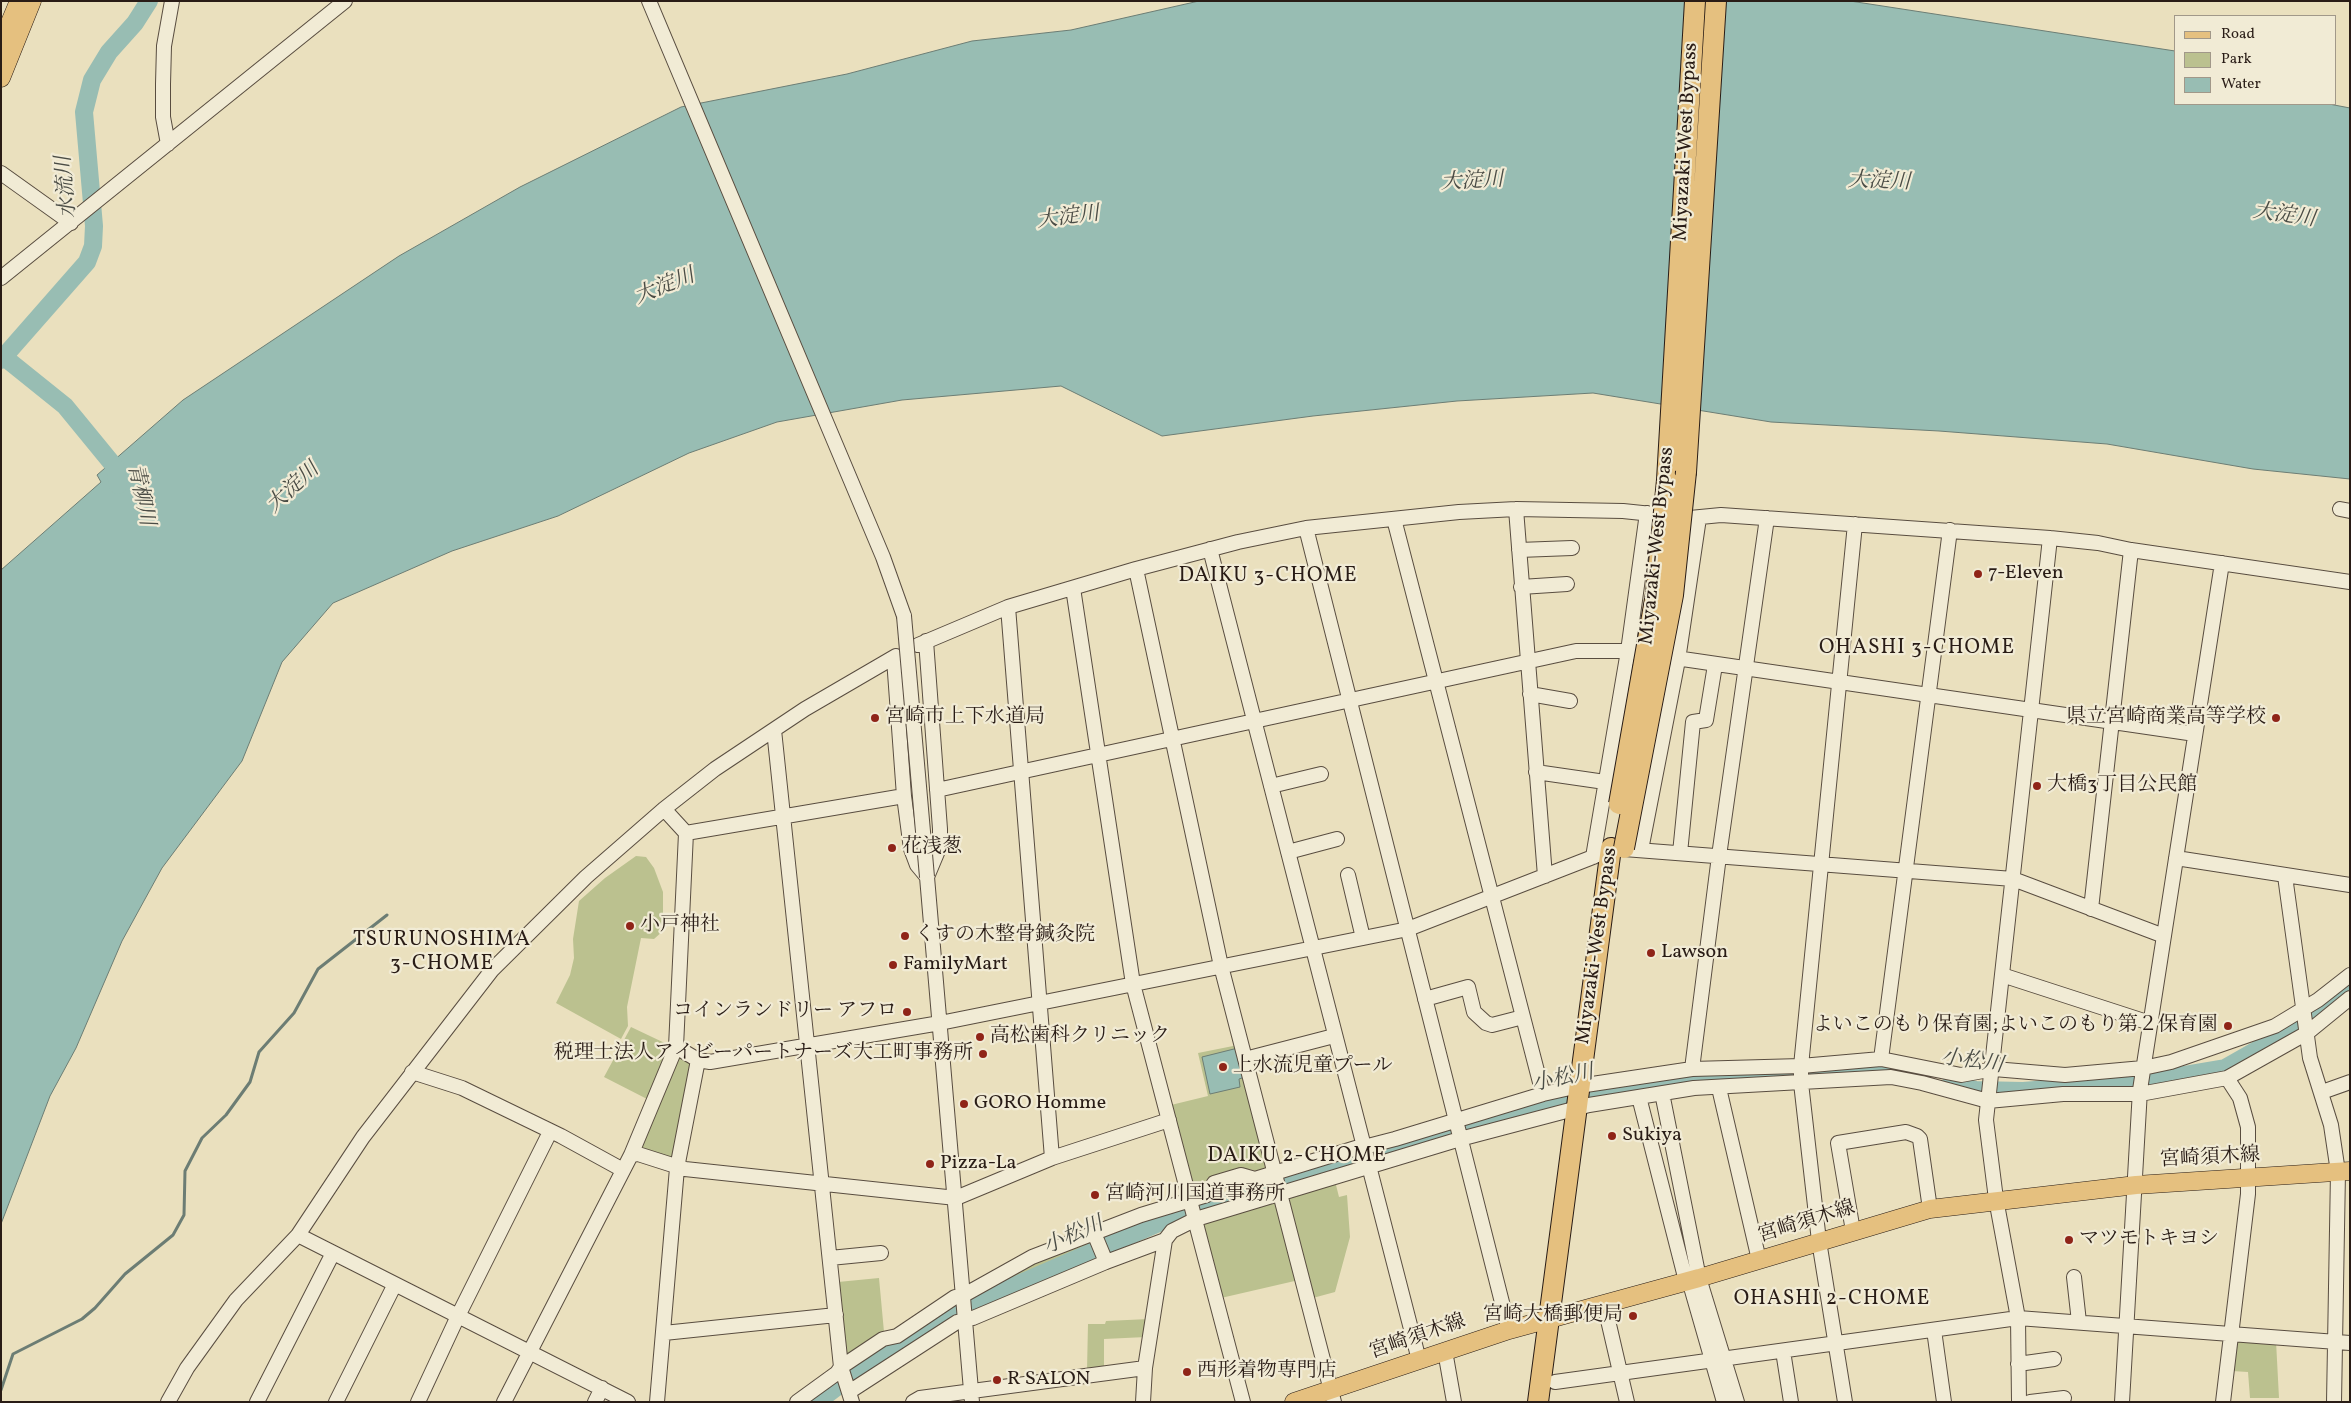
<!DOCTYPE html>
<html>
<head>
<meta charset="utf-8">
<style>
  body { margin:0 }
  #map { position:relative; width:2351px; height:1403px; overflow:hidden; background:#eae0be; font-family:Vollkorn,serif }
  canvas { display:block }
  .frame { position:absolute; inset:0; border:2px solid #291c16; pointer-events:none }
  .legend { position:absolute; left:2174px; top:15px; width:162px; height:90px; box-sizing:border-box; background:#f1ebd5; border:1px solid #a19889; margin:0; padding:6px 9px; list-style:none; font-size:15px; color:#291c16 }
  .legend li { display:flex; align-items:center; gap:10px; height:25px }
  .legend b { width:25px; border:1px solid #a19889 }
</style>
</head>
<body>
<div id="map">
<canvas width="2351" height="1403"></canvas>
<div class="frame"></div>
<ul class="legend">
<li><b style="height:6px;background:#e5c07f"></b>Road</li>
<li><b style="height:14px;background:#bbc18f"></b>Park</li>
<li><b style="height:14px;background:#98bdb3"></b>Water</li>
</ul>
</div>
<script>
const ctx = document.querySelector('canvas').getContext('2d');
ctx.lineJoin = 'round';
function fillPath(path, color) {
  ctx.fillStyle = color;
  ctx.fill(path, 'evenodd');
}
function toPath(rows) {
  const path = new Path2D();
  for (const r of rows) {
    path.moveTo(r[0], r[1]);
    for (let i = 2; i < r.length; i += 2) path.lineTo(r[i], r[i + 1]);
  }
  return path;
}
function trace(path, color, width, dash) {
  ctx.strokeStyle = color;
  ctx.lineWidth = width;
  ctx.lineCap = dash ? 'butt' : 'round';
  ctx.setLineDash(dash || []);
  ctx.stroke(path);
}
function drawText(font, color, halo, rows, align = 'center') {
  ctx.font = font + ' Vollkorn,"Noto Serif JP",serif';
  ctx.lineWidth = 4.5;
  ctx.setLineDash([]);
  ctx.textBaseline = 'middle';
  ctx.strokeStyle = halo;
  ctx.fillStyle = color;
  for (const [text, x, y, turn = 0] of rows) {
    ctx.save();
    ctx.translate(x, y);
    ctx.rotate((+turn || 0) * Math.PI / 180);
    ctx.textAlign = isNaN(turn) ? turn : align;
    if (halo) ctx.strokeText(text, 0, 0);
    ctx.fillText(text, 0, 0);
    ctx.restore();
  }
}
const green = toPath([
  [636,856,646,857,654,868,663,892,663,931,654,939,641,938,627,1007,628,1026,621,1039,556,1003,570,975,574,958,573,939,579,901,605,878],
  [631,1027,671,1046,649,1100,604,1077],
  [1238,1045,1269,1170,1265,1173,1249,1169,1206,1182,1204,1194,1194,1194,1171,1105,1208,1096,1198,1053],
  [680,1055,693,1062,675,1157,670,1160,639,1151],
  [1335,1181,1339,1197,1347,1195,1350,1237,1335,1292,1309,1299,1286,1195],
  [1274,1199,1299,1280,1221,1298,1202,1227,1206,1220],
  [1092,1236,1102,1261,978,1313,976,1291,1032,1258],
  [879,1278,884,1332,849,1356,845,1354,838,1282],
  [1149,1319,1146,1337,1104,1339,1104,1369,1087,1370,1088,1324,1105,1324,1106,1321],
  [2239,1339,2276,1341,2279,1398,2250,1398,2248,1372,2232,1371,2235,1342]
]);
const water = toPath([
  [1199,1,1850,1,2175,51,2175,104,2329,104,2350,108,2350,479,2253,469,2107,444,1939,431,1771,422,1593,393,1457,401,1313,416,1162,436,1061,386,902,400,777,422,689,453,558,516,452,551,333,603,282,662,242,761,162,868,122,941,76,1048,50,1096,1,1224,1,570,101,482,97,475,183,400,399,256,520,187,681,107,847,74,972,41,1071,30,1199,1],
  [1238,1048,1245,1077,1239,1079,1240,1087,1210,1094,1202,1057,1238,1048]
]);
const stream = toPath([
  [1,1390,13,1354,82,1319,95,1308,125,1274,173,1235,184,1215,185,1171,202,1138,226,1115,250,1082,259,1052,294,1013,318,969,387,915]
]);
const river = toPath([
  [4,357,65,406,115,467,118,485],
  [1,360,87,262,93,246,94,226,84,112,92,80,109,52,135,23,149,1],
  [1950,1085,1976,1090,2023,1091,2148,1081,2225,1068,2276,1039,2325,1006,2350,985],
  [817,1402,838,1386,940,1322,991,1296,1161,1222,1206,1207,1557,1102,1701,1078,1883,1072]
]);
const minor = toPath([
  [649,1,883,557,904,616],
  [168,144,163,117,163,84,164,46,172,1],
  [1,173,71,223],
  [1,278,345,1],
  [1516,509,1545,876],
  [2340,509,2350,511],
  [1394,519,1543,1094],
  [1306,528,1509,1330],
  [1210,549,1419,1360],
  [1519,550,1572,548],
  [1136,569,1221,966,1334,1402],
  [1521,587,1567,584],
  [1073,588,1133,984,1243,1402],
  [1008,607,1052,1158],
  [926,641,940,829,940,846,927,877,972,1402],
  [918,645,1008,607,1136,569,1238,542,1306,528,1459,512,1516,509,1623,511,1690,518,1721,515,2050,538,2098,543,2131,550,2350,582],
  [894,659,904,796,911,849,917,865,927,877],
  [1530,694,1570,701],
  [774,730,841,1367,852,1402],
  [1536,772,1605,782],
  [1271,786,1321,774],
  [937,790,1576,651,1628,651,2195,734],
  [686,833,904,796],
  [1641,850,1678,660,1699,518],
  [1288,852,1337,839],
  [1680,853,1693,722,1706,720,1715,665],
  [1593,857,1628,651,1647,513],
  [2176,858,2350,885],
  [1348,875,1363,938],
  [2285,876,2310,1058,2331,1125,2338,1172,2334,1402],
  [2091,909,2131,550],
  [2002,975,2150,1023],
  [1425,999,1468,987,1474,1012,1486,1023,1492,1025,1523,1017],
  [676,1047,698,1060,710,1062,940,1023,1408,929,1593,857,1611,848,2013,879,2164,936],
  [1245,1059,1334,1036],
  [1881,1059,1950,530],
  [1692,1069,1719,856,1767,518],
  [412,1072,462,1088,561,1136,623,1170],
  [2227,1078,2307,1033,2350,998],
  [1719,1088,1759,1260],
  [2322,1092,2350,1082],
  [1662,1093,1699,1278,1737,1402],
  [1639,1097,1686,1281,1691,1287,1724,1402],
  [631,1155,638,1154,685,1169,956,1198,1052,1158,1169,1120],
  [1853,1231,1838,1143,1906,1132,1917,1136,1920,1139,1930,1209],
  [1094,1233,1106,1262],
  [298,1235,628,1402],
  [830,1258,881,1253],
  [2074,1277,2079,1322],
  [1604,1303,1627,1402],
  [1934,1330,1944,1402],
  [664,1333,836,1315],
  [1445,1351,1454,1402],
  [1783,1351,1791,1402],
  [2018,1364,2054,1359],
  [1555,1382,2018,1318,2350,1343],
  [849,1392,957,1322,973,1318,1106,1262,1165,1240,1172,1231,1196,1219,1460,1139,1589,1105,1694,1088,1891,1077,1922,1083,1988,1101,2063,1094,2140,1094,2227,1078,2240,1098,2248,1127,2248,1194,2223,1402],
  [168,1402,187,1368,236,1300,298,1235,363,1137,492,970,586,877,664,809,715,769,805,709,896,656],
  [257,1402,333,1253],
  [336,1402,395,1284],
  [418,1402,458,1316,550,1132],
  [504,1402,631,1155,676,1047,686,833,664,809],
  [595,1402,602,1388],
  [657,1402,677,1168,698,1060],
  [797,1402,837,1373,841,1367,883,1339,897,1336,955,1297,964,1295,1032,1257,1141,1215,1207,1195,1214,1183,1241,1175,1255,1179,1359,1147,1364,1147,1395,1139,1543,1094,1579,1086,1692,1069,1801,1066,1881,1059,1961,1075,1994,1069,2065,1075,2143,1068,2171,1062,2275,1026,2318,1000,2350,975],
  [913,1402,920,1398,1145,1368],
  [1143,1402,1145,1368,1165,1240],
  [1845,1402,1819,1241,1801,1083,1801,1066,1855,524],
  [2019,1402,2018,1318,1996,1199,1986,1120,2050,538],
  [2030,1402,2064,1398],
  [2122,1402,2140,1090,2222,563]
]);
const major = toPath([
  [1,44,19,1],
  [1,78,32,1],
  [1294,1402,1509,1330,1699,1278,1930,1209,2136,1185,2350,1171]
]);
const highway = toPath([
  [1686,472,1716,1],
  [1667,480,1695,1],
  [1538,1402,1611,848]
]);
const minorBridge = toPath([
  [904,616,927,877]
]);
const highwayBridge = toPath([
  [1619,804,1656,594,1667,480],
  [1624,848,1673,595,1686,472]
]);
const markers = [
  [1978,574,5,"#8f2418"],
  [875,718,5,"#8f2418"],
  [2276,718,5,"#8f2418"],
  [2037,786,5,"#8f2418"],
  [892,848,5,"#8f2418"],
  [630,926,5,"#8f2418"],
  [905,936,5,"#8f2418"],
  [1651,953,5,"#8f2418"],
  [893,965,5,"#8f2418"],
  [907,1012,5,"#8f2418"],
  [2228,1026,5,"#8f2418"],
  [980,1037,5,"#8f2418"],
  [983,1054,5,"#8f2418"],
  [1223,1067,5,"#8f2418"],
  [964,1104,5,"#8f2418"],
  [1612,1136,5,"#8f2418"],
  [930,1164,5,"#8f2418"],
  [1095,1195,5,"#8f2418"],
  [2069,1240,5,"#8f2418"],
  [1633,1316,5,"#8f2418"],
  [1187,1372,5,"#8f2418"],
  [997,1380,5,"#8f2418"]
];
const streetNames = [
  ["Miyazaki-West Bypass",1687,142,-87],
  ["Miyazaki-West Bypass",1658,546,-84],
  ["Miyazaki-West Bypass",1598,946,-82],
  ["宮崎須木線",2210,1159,-3],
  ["宮崎須木線",1807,1223,-17],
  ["宮崎須木線",1418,1338,-19]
];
const poiNames = [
  ["7-Eleven",1988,574],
  ["宮崎市上下水道局",885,718],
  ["県立宮崎商業高等学校",2266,718,"right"],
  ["大橋3丁目公民館",2047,786],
  ["花浅葱",902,848],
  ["小戸神社",640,926],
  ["くすの木整骨鍼灸院",915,936],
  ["Lawson",1661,953],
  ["FamilyMart",903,965],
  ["コインランドリー アフロ",897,1012,"right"],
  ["よいこのもり保育園;よいこのもり第２保育園",2218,1026,"right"],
  ["高松歯科クリニック",990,1037],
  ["税理士法人アイビーパートナーズ大工町事務所",973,1054,"right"],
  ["上水流児童プール",1233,1067],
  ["GORO Homme",974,1104],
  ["Sukiya",1622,1136],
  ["Pizza-La",940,1164],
  ["宮崎河川国道事務所",1105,1195],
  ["マツモトキヨシ",2079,1240],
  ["宮崎大橋郵便局",1623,1316,"right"],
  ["西形着物専門店",1197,1372],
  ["R SALON",1007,1380]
];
const waterNames = [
  ["大淀川",1472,183,-3],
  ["大淀川",1879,183,2],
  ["水流川",68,187,-95],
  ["大淀川",2284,217,8],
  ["大淀川",1068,219,-7],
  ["大淀川",665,288,-22],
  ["大淀川",294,489,-43],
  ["青柳川",139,495,78],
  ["小松川",1972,1063,8],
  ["小松川",1563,1080,-12],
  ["小松川",1074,1237,-24]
];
const neighbourhoodNames = [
  ["DAIKU 3-CHOME",1268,577],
  ["OHASHI 3-CHOME",1917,649],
  ["TSURUNOSHIMA",442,941],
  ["3-CHOME",442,965],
  ["DAIKU 2-CHOME",1297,1157],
  ["OHASHI 2-CHOME",1832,1300]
];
fillPath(green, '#bbc18f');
fillPath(water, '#98bdb3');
trace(water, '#6c7d74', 1);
trace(stream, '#6c7d74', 3);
trace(river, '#98bdb3', 18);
trace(minor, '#594d40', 16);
trace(major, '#291c16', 19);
trace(highway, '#291c16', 22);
trace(minor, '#f1ebd5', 14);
trace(major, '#e5c07f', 18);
trace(highway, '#e5c07f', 20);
trace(minorBridge, '#594d40', 16, []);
trace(highwayBridge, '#291c16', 22, []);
trace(minorBridge, '#f1ebd5', 14);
trace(highwayBridge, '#e5c07f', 20);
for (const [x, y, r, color] of markers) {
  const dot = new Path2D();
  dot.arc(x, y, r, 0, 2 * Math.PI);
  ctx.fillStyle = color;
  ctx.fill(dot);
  trace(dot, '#f1ebd5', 2);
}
drawText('20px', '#291c16', '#f1ebd5', streetNames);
drawText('20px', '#291c16', '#f1ebd5', poiNames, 'left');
drawText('italic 21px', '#4a4c45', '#f1ebd5', waterNames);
ctx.letterSpacing = '1px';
drawText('21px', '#291c16', '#f1ebd5', neighbourhoodNames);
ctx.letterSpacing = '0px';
</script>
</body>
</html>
